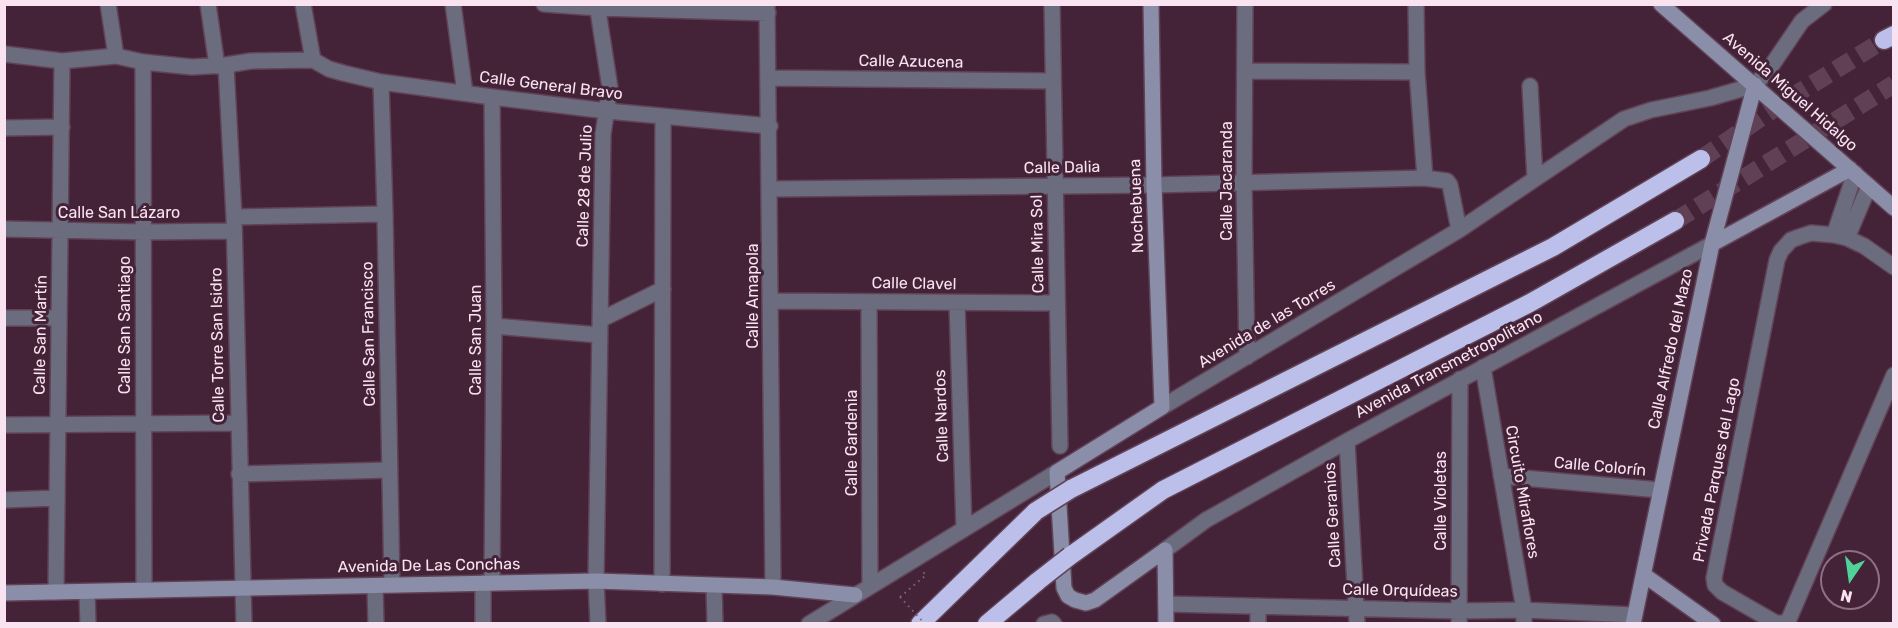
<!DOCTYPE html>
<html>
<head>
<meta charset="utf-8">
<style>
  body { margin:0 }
  #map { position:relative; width:1898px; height:628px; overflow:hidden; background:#442339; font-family:Rubik,sans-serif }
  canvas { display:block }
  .frame { position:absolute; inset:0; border:6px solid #fae3f1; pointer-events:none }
  .north { position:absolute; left:1820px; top:550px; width:60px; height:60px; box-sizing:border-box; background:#442339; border:2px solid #8d7083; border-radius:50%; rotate:193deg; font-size:16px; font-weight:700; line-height:24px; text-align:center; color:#fae3f1 }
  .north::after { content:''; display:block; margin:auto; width:21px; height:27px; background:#4fd399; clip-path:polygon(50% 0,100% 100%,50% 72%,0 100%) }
</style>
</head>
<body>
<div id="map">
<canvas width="1898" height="628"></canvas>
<div class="frame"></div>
<div class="north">N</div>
</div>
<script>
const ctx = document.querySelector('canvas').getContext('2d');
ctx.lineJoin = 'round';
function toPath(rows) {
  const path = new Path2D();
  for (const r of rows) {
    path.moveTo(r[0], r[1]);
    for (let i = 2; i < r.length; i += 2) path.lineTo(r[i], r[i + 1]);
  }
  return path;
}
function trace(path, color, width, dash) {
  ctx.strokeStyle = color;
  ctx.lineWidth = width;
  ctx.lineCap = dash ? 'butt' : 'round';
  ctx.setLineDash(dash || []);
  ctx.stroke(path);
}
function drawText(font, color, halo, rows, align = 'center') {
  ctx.font = font + ' Rubik,sans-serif';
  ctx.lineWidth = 6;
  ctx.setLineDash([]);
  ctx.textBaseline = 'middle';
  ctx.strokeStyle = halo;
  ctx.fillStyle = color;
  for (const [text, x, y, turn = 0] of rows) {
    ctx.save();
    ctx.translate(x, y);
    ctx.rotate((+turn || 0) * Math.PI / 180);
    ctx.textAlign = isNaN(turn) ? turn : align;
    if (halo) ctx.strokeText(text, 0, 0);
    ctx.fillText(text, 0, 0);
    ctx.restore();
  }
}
const highwayTunnel = toPath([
  [1701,159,1785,101,1884,40],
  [1675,221,1894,84]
]);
const path = toPath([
  [900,597,926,575,923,572]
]);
const street = toPath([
  [108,4,116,56],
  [208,4,217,66],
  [303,4,313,60,329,69,343,73,381,82,492,97,607,111,770,126],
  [453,4,465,93],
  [544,4,598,8,768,13],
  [597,4,610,88,603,134,596,581,598,624],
  [767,4,773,587],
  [1052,4,1060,446],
  [1245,4,1244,183,1247,357],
  [1416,4,1417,72,1425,178,1447,181,1450,185,1459,230],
  [4,54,62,61],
  [143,62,144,590],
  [226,65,234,217,244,624],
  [1245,71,1417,72],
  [769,78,1053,81],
  [381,82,385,214,392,585],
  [1530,86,1535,179],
  [492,97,494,326,492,583],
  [4,128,62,127],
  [770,189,1154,185,1425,178],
  [234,217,385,214],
  [4,229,144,232,234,231],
  [1834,235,1855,173],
  [1847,238,1869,186],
  [1894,267,1864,246,1847,238,1834,235,1811,233,1799,237,1791,240,1781,251,1777,260,1714,578,1715,585,1722,592,1776,623,1784,623,1789,619,1894,375],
  [771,301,1057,303],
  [869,302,870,584],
  [957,303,964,529],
  [4,318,59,318],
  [600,320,663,289],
  [494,326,599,335],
  [1483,367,1524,610,1524,624],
  [1162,407,1459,230,1624,119,1651,110,1710,98,1755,85,1772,65,1802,21,1824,4],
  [4,425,238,423],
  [1347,441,1357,624],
  [239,474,390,470],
  [1501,476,1660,490],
  [4,500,57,498],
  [1165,550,1206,520,1347,441,1712,244],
  [662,584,663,117],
  [375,586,376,624],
  [714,586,715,624],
  [56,592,62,61,116,56,143,62,192,67,226,65,251,61,313,60],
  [87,592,88,624],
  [1166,604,1459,611,1524,610,1634,615],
  [1258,606,1258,624],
  [483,624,483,583],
  [809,624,1057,472],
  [1044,624,1052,622,1054,624],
  [1459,624,1460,379]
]);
const secondary = toPath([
  [1151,4,1154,185,1162,407,1057,472,1064,588,1068,596,1075,600,1086,603,1095,600,1165,550],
  [1661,4,1894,208],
  [1712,244,1850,169],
  [1165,550,1166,624],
  [1644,575,1713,624],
  [4,593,596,581,773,587,855,595],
  [1633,624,1712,244,1755,85]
]);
const highway = toPath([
  [1884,40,1894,35],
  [1071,489,1553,247,1701,159],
  [1070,556,1163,490,1530,303,1675,221],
  [920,624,1036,511],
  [987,624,1038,581]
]);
const pathBridge = toPath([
  [900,597,925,624]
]);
const highwayBridge = toPath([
  [1036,511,1071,489],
  [1038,581,1070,556]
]);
const streetNames = [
  ["Calle Azucena",911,62,1],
  ["Calle General Bravo",551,86,7],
  ["Avenida Miguel Hidalgo",1790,92,41],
  ["Calle Dalia",1062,168,-1],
  ["Calle Jacaranda",1227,181,-90],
  ["Calle 28 de Julio",585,186,-88],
  ["Nochebuena",1137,206,-92],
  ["Calle San Lázaro",119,213],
  ["Calle Mira Sol",1038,244,-91],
  ["Calle Clavel",914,284,1],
  ["Calle Amapola",753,296,-90],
  ["Avenida de las Torres",1267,324,-31],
  ["Calle San Santiago",125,325,-90],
  ["Calle San Francisco",369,334,-91],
  ["Calle San Martín",41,335,-89],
  ["Calle San Juan",476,340,-90],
  ["Calle Torre San Isidro",218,345,-91],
  ["Calle Alfredo del Mazo",1671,349,-78],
  ["Avenida Transmetropolitano",1449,365,-28],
  ["Calle Nardos",942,416,-92],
  ["Calle Gardenia",852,443,-90],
  ["Calle Colorín",1600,467,5],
  ["Privada Parques del Lago",1717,470,-79],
  ["Circuito Miraflores",1522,492,80],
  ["Calle Violetas",1441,501,-90],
  ["Calle Geranios",1333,515,-93],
  ["Avenida De Las Conchas",429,566,-1],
  ["Calle Orquídeas",1400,591,1]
];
trace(highwayTunnel, '#5f4055', 18, [18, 9]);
trace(street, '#614256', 18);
trace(secondary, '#614256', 18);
trace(highway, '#614256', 21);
trace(path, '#826578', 2, [1.5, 4.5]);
trace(street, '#6b6c7e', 15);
trace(secondary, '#8b8ea9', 15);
trace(highway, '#bbbfe9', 18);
trace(highwayBridge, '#614256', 21, []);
trace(pathBridge, '#826578', 2, [1.5, 4.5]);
trace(highwayBridge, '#bbbfe9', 18);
drawText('16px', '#fae3f1', '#442339', streetNames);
</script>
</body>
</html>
